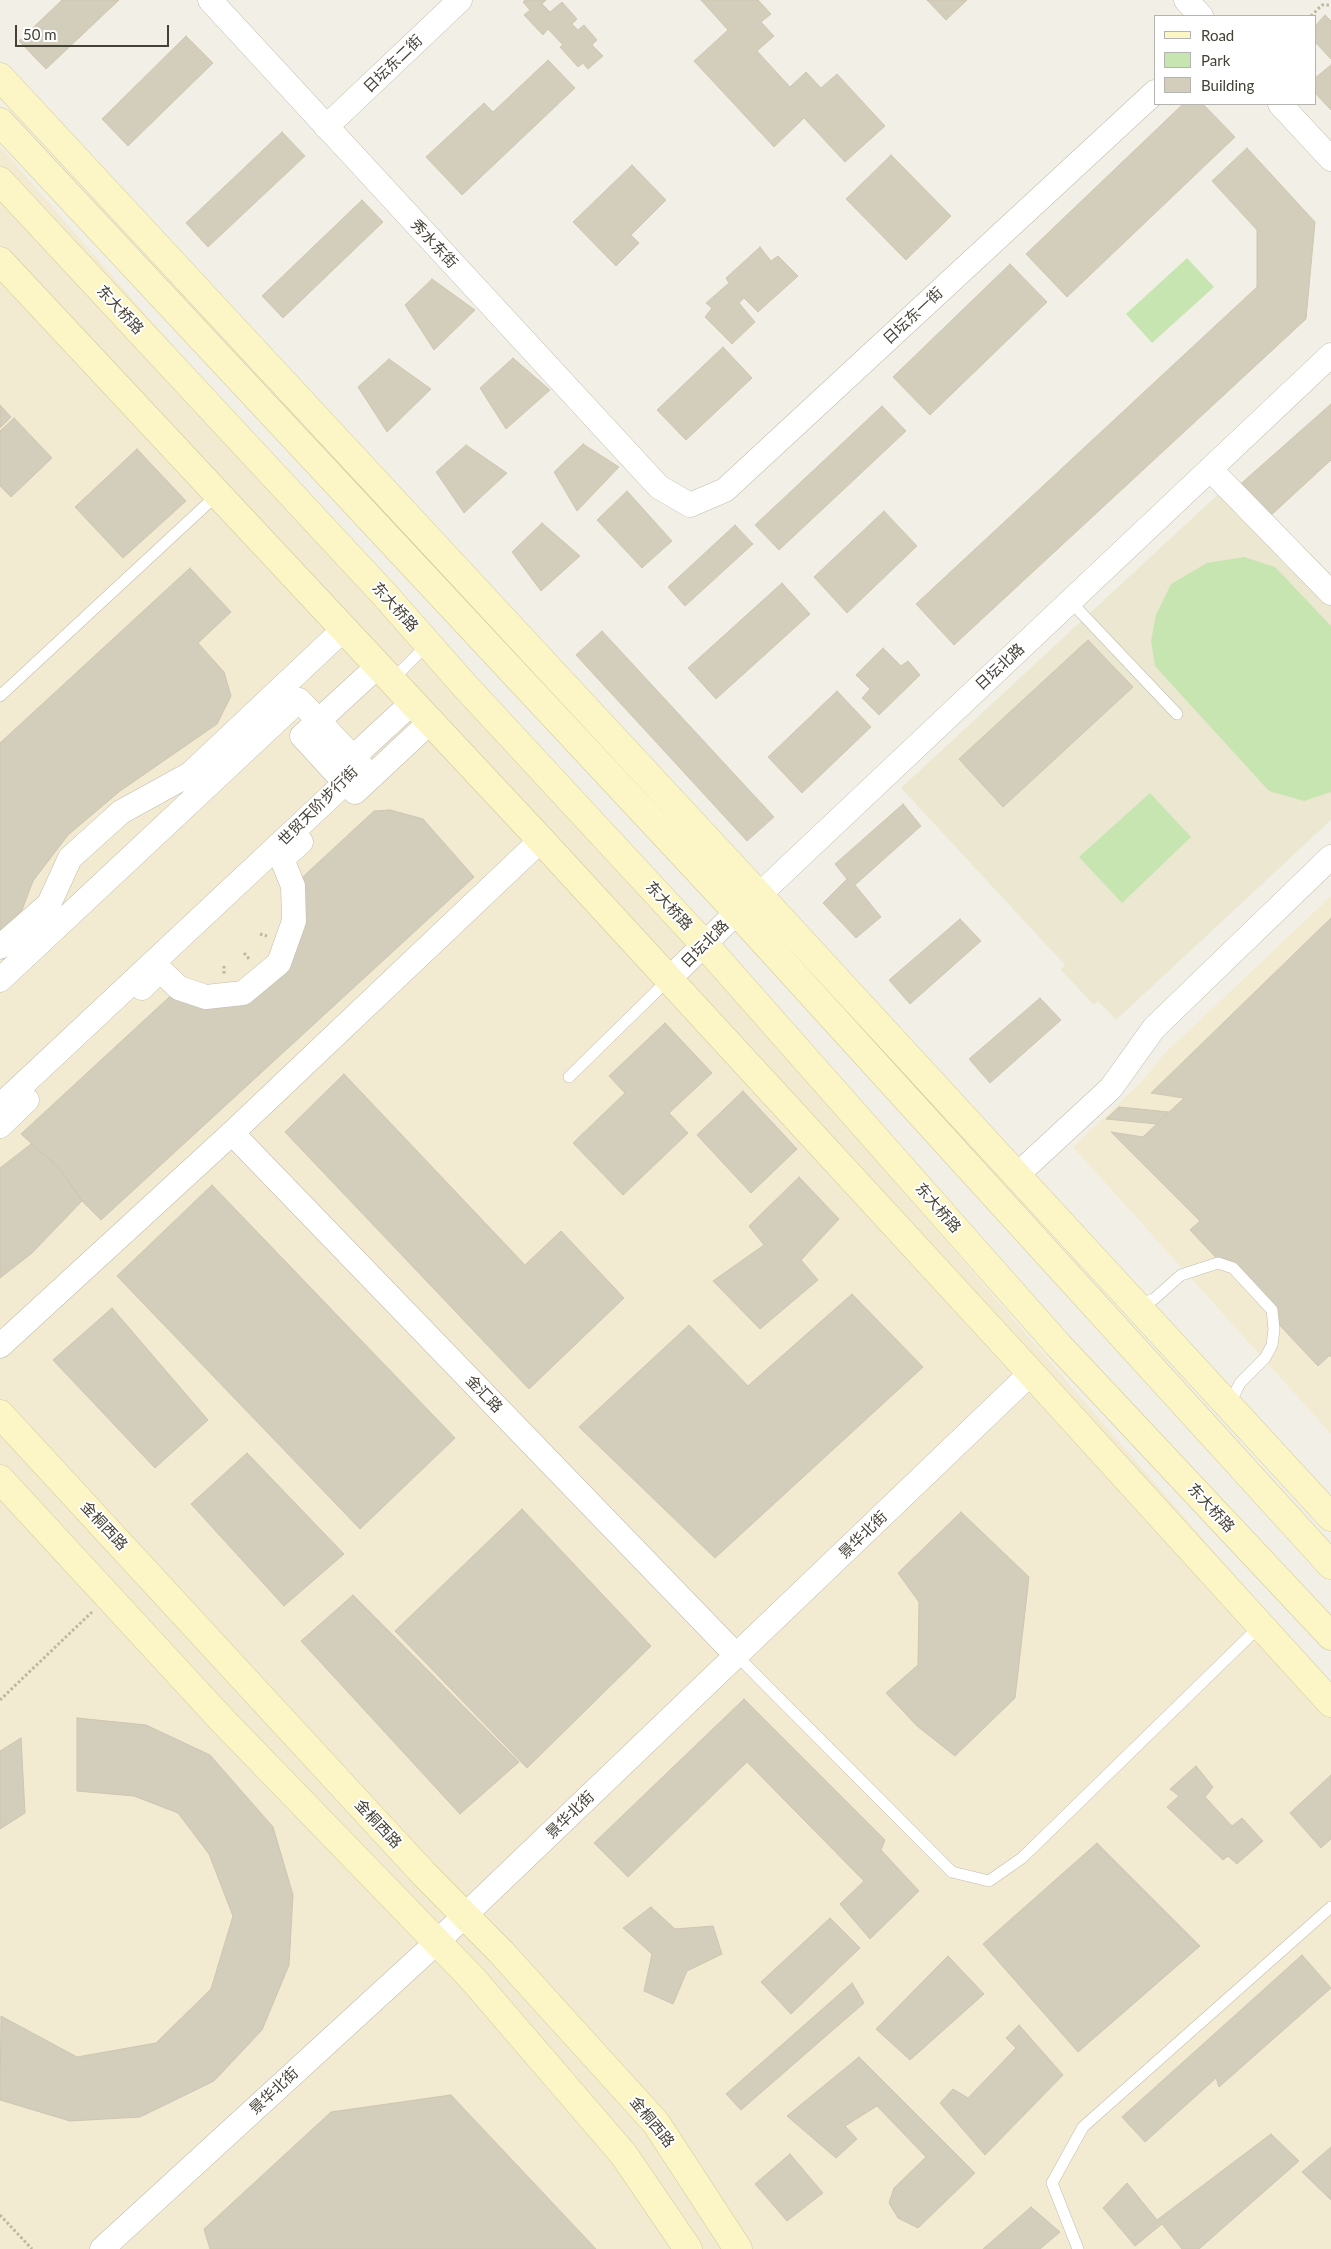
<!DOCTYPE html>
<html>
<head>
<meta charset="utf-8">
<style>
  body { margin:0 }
  #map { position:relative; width:1331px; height:2249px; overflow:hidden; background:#f2f0e6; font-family:Lato,sans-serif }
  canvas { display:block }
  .legend { position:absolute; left:1154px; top:15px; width:162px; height:90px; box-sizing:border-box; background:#fff; border:1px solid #b5b3af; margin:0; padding:6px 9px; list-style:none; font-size:15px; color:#454136 }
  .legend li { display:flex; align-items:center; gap:10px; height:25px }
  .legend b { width:25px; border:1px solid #b5b3af }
  .scale { position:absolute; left:15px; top:25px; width:154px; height:22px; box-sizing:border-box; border:2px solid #454136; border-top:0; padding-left:6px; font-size:15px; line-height:18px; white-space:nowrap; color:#454136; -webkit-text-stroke:4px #fff; paint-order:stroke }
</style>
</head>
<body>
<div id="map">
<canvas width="1331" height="2249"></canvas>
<ul class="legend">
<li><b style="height:6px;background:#fcf6c7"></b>Road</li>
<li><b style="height:14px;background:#c7e5b1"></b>Park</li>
<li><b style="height:14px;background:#d3cdbc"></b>Building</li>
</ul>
<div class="scale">50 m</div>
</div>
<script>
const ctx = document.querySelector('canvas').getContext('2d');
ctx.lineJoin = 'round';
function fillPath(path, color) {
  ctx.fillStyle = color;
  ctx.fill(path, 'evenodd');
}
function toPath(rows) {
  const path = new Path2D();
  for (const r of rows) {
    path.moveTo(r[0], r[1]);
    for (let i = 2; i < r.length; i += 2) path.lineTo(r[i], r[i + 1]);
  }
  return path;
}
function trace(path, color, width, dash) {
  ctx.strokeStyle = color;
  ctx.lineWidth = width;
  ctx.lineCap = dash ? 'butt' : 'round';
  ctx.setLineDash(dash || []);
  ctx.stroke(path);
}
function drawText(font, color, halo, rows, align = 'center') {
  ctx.font = font + ' Lato,"Noto Sans SC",sans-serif';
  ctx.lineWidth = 4;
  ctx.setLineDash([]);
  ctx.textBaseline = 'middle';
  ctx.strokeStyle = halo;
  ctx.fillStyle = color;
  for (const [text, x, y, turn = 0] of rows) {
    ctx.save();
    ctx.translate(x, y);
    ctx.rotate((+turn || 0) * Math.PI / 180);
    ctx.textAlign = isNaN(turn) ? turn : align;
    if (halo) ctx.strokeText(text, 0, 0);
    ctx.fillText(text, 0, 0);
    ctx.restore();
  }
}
const commercial = toPath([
  [0,146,1331,1687,1331,2249,0,2249],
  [1331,896,1331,1434,1073,1147,1143,1080,1164,1054]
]);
const education = toPath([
  [1226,487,1331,600,1331,820,1116,1020,1098,1001,1094,1005,1061,970,1065,965,901,788]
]);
const green = toPath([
  [1187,258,1214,287,1152,343,1126,314],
  [1244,557,1275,567,1331,626,1331,792,1304,801,1269,791,1155,666,1151,641,1156,615,1171,584,1207,563],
  [1150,793,1191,837,1122,903,1079,857]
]);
const building = toPath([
  [62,0,119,0,46,69,19,41,62,0],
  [525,0,546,0,542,4,550,12,562,2,577,19,572,24,578,30,584,25,597,40,592,45,603,56,588,69,583,63,578,67,560,47,563,45,548,29,543,35,524,15,530,10,523,2,525,0],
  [701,0,758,0,771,14,761,22,774,36,757,51,790,87,806,72,821,88,837,74,885,126,845,162,804,118,774,147,694,61,728,30,701,0],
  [927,0,967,0,946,20,927,0],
  [1325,15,1331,21,1331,59,1315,42,1315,26,1325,15],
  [186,36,213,63,128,146,102,119,186,36],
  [548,60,575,88,462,195,426,157,484,103,493,112,548,60],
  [1331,65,1331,110,1315,93,1315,78,1331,65],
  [1183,104,1203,104,1235,137,1067,297,1026,254,1183,104],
  [282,132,305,156,208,247,186,223,282,132],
  [1247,148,1315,222,1306,319,954,645,916,604,1257,287,1257,230,1212,181,1247,148],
  [891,155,951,216,906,260,846,199,891,155],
  [632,165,666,200,631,235,639,243,616,266,573,222,632,165],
  [362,200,383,222,283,318,262,296,362,200],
  [760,247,771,261,778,256,798,276,758,312,744,298,739,303,755,322,732,344,705,317,712,308,706,303,729,283,726,278,760,247],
  [1010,264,1047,302,930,415,893,377,1010,264],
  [432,279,475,310,434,350,405,305,432,279],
  [723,347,752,378,686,440,657,410,723,347],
  [513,358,550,390,506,429,480,388,513,358],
  [389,359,431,389,387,432,358,387,389,359],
  [1331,404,1331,460,1268,518,1236,488,1331,404],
  [0,405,11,417,0,428,0,405],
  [882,406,906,431,779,550,755,525,882,406],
  [14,418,52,458,11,497,0,486,0,431,14,418],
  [583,444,619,467,577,511,554,472,583,444],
  [466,445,507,473,464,513,436,472,466,445],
  [137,449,186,501,123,558,75,507,137,449],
  [627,491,672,541,642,568,597,520,627,491],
  [884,511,917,546,847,613,814,577,884,511],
  [542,523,580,556,541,591,512,552,542,523],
  [735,525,753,544,685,606,668,587,735,525],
  [190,568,231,612,198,643,224,672,231,696,217,724,120,791,68,835,33,881,22,910,0,933,0,743,190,568],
  [782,583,810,614,716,699,688,668,782,583],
  [602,631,774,817,747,841,576,655,602,631],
  [1088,640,1133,687,1003,807,959,759,1088,640],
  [883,648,901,666,908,661,920,675,879,715,862,698,870,689,856,675,883,648],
  [837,691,871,727,802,793,768,757,837,691],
  [903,804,921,826,855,885,881,917,856,938,823,903,847,879,835,864,903,804],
  [390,810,423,819,474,877,101,1220,82,1201,60,1169,21,1134,179,988,243,993,294,921,293,886,374,811,390,810],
  [1331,918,1331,1357,1330,1355,1318,1366,1190,1230,1200,1221,1111,1132,1143,1137,1184,1098,1151,1093,1331,918],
  [960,919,981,941,910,1004,889,980,960,919],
  [1040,998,1061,1020,990,1083,969,1059,1040,998],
  [665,1023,712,1073,669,1113,688,1133,623,1195,573,1143,625,1093,609,1076,665,1023],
  [344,1074,525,1265,561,1231,624,1298,529,1389,285,1132,344,1074],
  [743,1091,797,1149,751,1193,697,1135,743,1091],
  [1119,1107,1169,1112,1157,1124,1106,1119,1119,1107],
  [31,1144,60,1169,82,1201,32,1253,0,1278,0,1168,31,1144],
  [799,1177,839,1219,801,1260,818,1280,760,1329,713,1281,764,1245,749,1226,799,1177],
  [212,1185,455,1438,360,1529,117,1276,212,1185],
  [852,1294,923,1367,715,1558,579,1427,689,1325,748,1386,852,1294],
  [112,1308,208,1420,155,1468,53,1360,112,1308],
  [247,1453,344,1554,284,1606,191,1504,247,1453],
  [522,1509,651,1646,527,1768,395,1631,522,1509],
  [961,1512,1029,1577,1015,1698,955,1756,917,1726,886,1693,918,1665,919,1602,898,1573,961,1512],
  [353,1595,519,1762,460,1814,301,1641,353,1595],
  [744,1699,885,1840,881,1850,919,1891,870,1939,840,1904,864,1881,747,1762,628,1877,594,1843,744,1699],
  [77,1718,146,1725,210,1755,273,1827,293,1895,289,1965,262,2030,214,2081,140,2117,70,2121,0,2100,1,2016,77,2057,156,2043,211,1989,233,1916,209,1854,178,1813,134,1796,77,1791,77,1718],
  [21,1738,25,1813,0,1829,0,1751,21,1738],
  [1196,1766,1213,1787,1205,1797,1232,1826,1242,1818,1263,1841,1237,1864,1228,1856,1223,1860,1167,1807,1179,1796,1170,1789,1196,1766],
  [1331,1775,1331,1839,1321,1848,1290,1813,1331,1775],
  [1097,1843,1200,1946,1078,2052,983,1944,1097,1843],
  [651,1907,675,1929,713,1926,722,1954,687,1971,673,2004,644,1991,652,1954,623,1928,651,1907],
  [830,1918,860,1948,791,2014,761,1982,830,1918],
  [1302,1955,1331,1988,1219,2087,1216,2078,1145,2142,1122,2117,1302,1955],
  [948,1956,984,1994,910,2060,876,2029,948,1956],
  [852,1983,864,2003,741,2110,726,2094,852,1983],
  [1019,2025,1063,2075,985,2155,940,2103,953,2089,968,2098,1016,2048,1006,2038,1019,2025],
  [859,2057,975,2173,918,2228,898,2218,889,2203,894,2188,926,2157,877,2106,845,2126,857,2139,836,2158,787,2116,859,2057],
  [451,2095,596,2249,210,2249,204,2229,331,2112,451,2095],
  [1271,2134,1299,2161,1199,2249,1182,2249,1162,2224,1135,2246,1103,2208,1127,2183,1157,2220,1271,2134],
  [1331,2147,1331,2200,1302,2172,1331,2147],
  [790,2154,823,2193,787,2221,755,2184,790,2154],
  [1031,2207,1060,2232,1040,2249,983,2249,1031,2207]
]);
const path = toPath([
  [1311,16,1322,5,1331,5],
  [260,934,267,936],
  [244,953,250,960],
  [224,966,224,974],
  [0,1700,92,1612],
  [0,2215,32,2249]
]);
const lane = toPath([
  [1070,601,1177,714],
  [392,680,428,644],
  [0,696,219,493],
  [569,1077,669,979],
  [1138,1305,1154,1299,1181,1275,1218,1263,1233,1268,1272,1310,1274,1329,1272,1345,1265,1358,1240,1383,1229,1405],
  [737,1656,952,1872,989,1881,1022,1858,1260,1626],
  [1078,2249,1052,2183,1083,2127,1331,1907]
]);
const street = toPath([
  [210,0,659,487,690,505,725,490,1155,92],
  [1186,0,1201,16],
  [1280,104,1331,159],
  [326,127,460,0],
  [1210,469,1331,593],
  [379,665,302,736,336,773,413,702],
  [355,792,431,721],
  [0,947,49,904,70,858,121,812,190,774,345,628],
  [669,979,737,912,759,895,1331,355],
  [0,980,299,700,362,767,0,1106],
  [142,988,160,970,179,988,206,997,243,993,279,963,294,921,293,886,282,859,301,842],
  [0,1126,27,1100],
  [232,1133,737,1656],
  [1017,1175,1111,1088,1154,1028,1331,857],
  [0,1346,232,1133,541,840],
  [102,2249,437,1942,1031,1373]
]);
const secondary = toPath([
  [0,77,759,895,1331,1517],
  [0,122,737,912,1331,1565],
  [0,181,384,594,465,686,704,944,1059,1346,1331,1636],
  [0,261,541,840,1031,1373,1331,1703],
  [0,1414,424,1874,501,1952,656,2123,738,2249],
  [0,1479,223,1721,471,1977,624,2155,688,2249]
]);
const streetNames = [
  ["日坛东二街",393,64,-44],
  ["秀水东街",434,244,47],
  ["东大桥路",120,310,47],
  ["日坛东一街",913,316,-43],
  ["东大桥路",395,607,48],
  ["日坛北路",1000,667,-43],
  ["世贸天阶步行街",318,806,-45],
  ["东大桥路",669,906,47],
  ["日坛北路",705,944,-45],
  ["东大桥路",938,1208,49],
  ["金汇路",484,1394,46],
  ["东大桥路",1211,1508,47],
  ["金桐西路",104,1526,47],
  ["景华北街",863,1535,-44],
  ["景华北街",570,1815,-44],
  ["金桐西路",378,1824,47],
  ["景华北街",274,2091,-43],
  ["金桐西路",652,2122,51]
];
fillPath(commercial, '#f3ead2');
fillPath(education, '#ebe7d1');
fillPath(green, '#c7e5b1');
fillPath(building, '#d3cdbc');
trace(building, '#cec6b0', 1);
trace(lane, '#c0bcac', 12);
trace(street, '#c0bcac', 25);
trace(secondary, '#d0c998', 29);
trace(path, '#beb79b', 3, [2.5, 2.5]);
trace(lane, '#fff', 11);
trace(street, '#fff', 24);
trace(secondary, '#fcf6c7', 28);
drawText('15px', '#454136', '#fff', streetNames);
</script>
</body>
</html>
